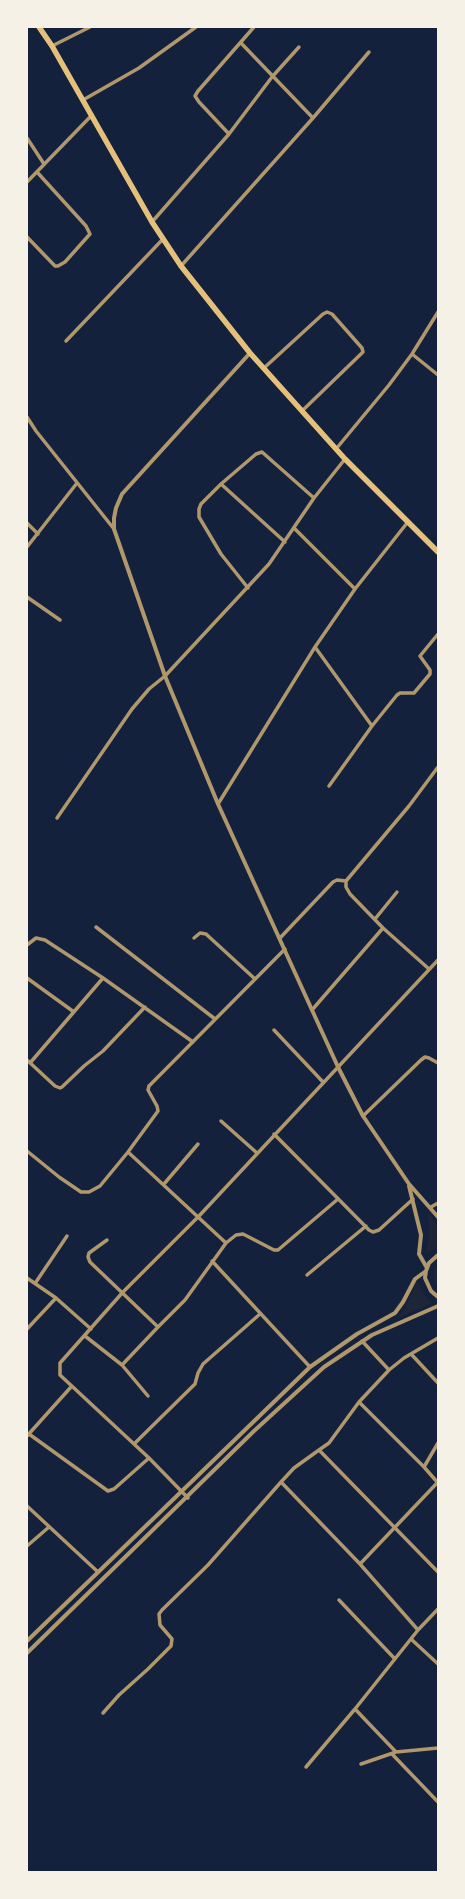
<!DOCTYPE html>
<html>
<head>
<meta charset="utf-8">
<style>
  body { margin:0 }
  #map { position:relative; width:465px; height:1899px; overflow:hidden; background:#14213d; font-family:"Golos Text",sans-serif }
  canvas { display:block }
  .frame { position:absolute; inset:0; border:28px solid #f6f1e7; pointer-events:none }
</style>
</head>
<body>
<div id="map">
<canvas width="465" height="1899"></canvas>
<div class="frame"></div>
</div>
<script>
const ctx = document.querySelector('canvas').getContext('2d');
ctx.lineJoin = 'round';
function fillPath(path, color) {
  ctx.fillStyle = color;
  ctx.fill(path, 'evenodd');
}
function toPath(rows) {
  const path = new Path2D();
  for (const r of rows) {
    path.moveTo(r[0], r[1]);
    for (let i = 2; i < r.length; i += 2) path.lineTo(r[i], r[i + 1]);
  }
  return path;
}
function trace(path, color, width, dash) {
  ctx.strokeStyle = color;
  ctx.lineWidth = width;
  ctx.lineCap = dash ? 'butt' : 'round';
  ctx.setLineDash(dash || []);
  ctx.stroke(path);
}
const green = toPath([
  [427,1211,438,1226,438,1247,426,1253,430,1230],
  [438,1266,438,1287,433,1278,434,1271],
  [417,1281,422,1292,432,1303,398,1318,406,1306]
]);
const minor = toPath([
  [241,43,313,118],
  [52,46,90,27],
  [83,100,139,68,196,27],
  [229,134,199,102,195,96,198,91,254,27],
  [27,138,44,164],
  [27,182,92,115],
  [152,222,229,134,272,77,299,47],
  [27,237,55,266,58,266,65,262,90,234,86,226,37,172],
  [181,266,313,118,369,52],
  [66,341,163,239],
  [412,354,438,375],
  [264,368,323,314,327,312,332,314,362,348,363,352,302,411],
  [27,417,36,431,114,529],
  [336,449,389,385,412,354,438,312],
  [221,484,201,504,199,509,199,517,221,554,248,588],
  [27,523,38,534],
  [294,528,355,589],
  [285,542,221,484,256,454,262,452,314,498],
  [27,547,77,483],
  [27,597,60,620],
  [315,647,372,726],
  [329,786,372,726,397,695,400,693,414,693,430,674,430,670,420,656,438,634],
  [218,804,315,647,355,589,407,523],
  [57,818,132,709,149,689,165,676,269,564,314,498,345,459],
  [375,919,397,892],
  [96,927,215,1019],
  [194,938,200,933,206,934,255,979],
  [280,938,333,882,337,880,346,881],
  [27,945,36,938,45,940,103,978,193,1042],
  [429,969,383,928,350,894,346,887,346,881,409,806,438,767],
  [27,978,74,1012],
  [312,1010,383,928],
  [274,1030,323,1082],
  [27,1060,55,1086,60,1088,62,1087,84,1066,103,1051,145,1007],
  [30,1063,103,978],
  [363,1116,421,1060,425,1057,429,1058,438,1063],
  [221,1121,257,1153],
  [274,1134,369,1230,373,1232,379,1230,413,1199],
  [27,1151,59,1177,81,1192,89,1192,100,1186,128,1152,158,1111,157,1106,148,1090,149,1086,285,949],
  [128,1152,226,1243],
  [164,1184,198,1144],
  [431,1207,438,1203],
  [107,1240,89,1253,88,1257,90,1262,158,1327,185,1300,226,1243,236,1235,243,1234,274,1250,278,1250,338,1199],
  [212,1261,310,1367],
  [307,1275,366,1226],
  [27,1278,56,1298,91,1329],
  [36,1282,67,1236],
  [27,1329,56,1298],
  [85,1336,122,1365],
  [362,1341,389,1370,359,1402,329,1443,319,1450,438,1572],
  [412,1355,438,1383],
  [389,1370,404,1358,438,1338],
  [148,1396,122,1365,158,1327],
  [359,1402,424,1467,438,1483],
  [29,1434,108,1491,114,1489,149,1458],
  [27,1436,71,1387],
  [134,1444,195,1384,198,1373,203,1364,260,1314],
  [424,1467,438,1443],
  [281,1482,294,1468,319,1450],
  [188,1498,149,1458,60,1375,60,1363,123,1292,199,1216,438,960],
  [27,1506,98,1572],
  [27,1546,49,1527],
  [360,1564,438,1482],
  [339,1600,395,1659],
  [411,1639,438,1664],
  [103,1713,119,1695,148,1669,171,1646,172,1639,160,1625,159,1614,162,1610,208,1565,281,1482,360,1564,418,1630],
  [396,1752,355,1709,418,1630,438,1609],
  [392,1754,438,1802],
  [361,1764,396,1752,438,1748],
  [306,1767,355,1709]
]);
const tertiary = toPath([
  [250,353,122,494,116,508,114,518,114,529,165,676,218,804,338,1067,363,1116,409,1184,438,1217],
  [409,1186,421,1235,419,1254,427,1268],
  [438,1255,429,1263,426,1271,425,1278,431,1291,438,1297],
  [27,1641,310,1367,357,1334,395,1313,403,1302,415,1279,426,1271],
  [27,1653,254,1431,324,1367,372,1335,438,1306]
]);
const primary = toPath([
  [39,27,52,46,152,222,181,266,250,353,345,459,438,552]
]);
fillPath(green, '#1d2539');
trace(minor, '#b1986c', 3.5);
trace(tertiary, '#b1986c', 4);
trace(primary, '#e5c07b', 5.5);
</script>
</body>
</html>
